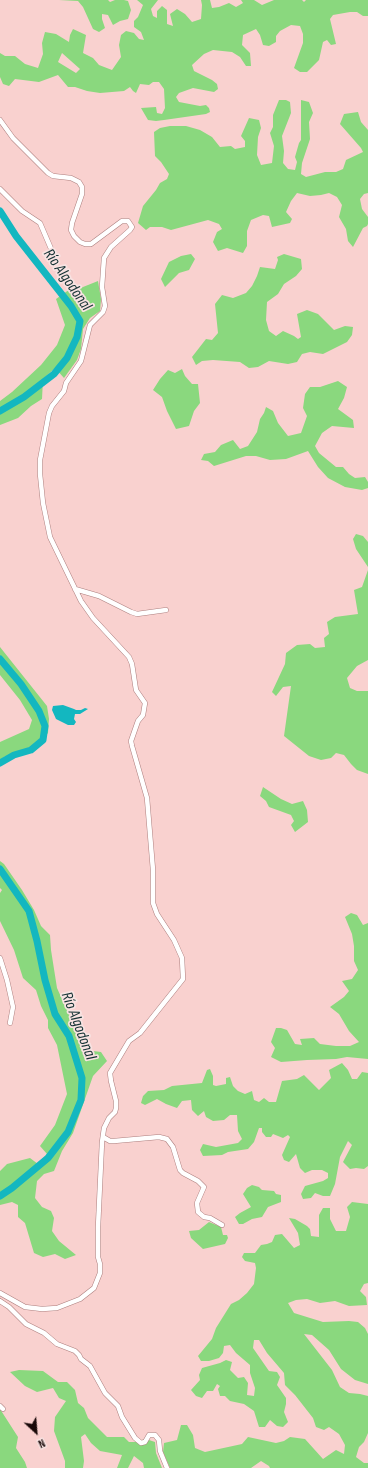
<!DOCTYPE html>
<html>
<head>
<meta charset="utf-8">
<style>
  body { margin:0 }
  #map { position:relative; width:368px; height:1468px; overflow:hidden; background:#f9d1cf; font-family:"Sofia Sans Condensed",sans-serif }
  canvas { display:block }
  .north { position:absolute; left:16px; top:1412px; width:40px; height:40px; -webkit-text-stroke:3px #f8e3e2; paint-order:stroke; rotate:154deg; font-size:11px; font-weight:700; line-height:16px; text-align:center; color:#190909 }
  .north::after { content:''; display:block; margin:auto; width:14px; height:18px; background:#190909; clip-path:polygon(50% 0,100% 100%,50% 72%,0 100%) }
</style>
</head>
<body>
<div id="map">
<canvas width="368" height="1468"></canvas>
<div class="north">N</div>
</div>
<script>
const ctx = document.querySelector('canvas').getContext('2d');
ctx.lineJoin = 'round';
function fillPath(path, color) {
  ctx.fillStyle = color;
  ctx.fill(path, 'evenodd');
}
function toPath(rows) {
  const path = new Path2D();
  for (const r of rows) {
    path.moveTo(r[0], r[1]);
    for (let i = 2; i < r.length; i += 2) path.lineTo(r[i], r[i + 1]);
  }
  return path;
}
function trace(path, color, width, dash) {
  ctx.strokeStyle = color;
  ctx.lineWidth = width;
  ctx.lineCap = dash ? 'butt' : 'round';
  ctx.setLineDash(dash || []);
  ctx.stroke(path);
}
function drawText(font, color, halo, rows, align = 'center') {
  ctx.font = font + ' "Sofia Sans Condensed",sans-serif';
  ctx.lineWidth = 3.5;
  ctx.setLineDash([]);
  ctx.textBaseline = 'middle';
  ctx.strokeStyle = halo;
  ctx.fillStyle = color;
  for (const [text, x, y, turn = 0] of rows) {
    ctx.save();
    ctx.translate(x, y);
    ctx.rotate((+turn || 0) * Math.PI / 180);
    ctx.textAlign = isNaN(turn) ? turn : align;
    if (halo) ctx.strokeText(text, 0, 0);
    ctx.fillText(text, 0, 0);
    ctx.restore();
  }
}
const green = toPath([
  [59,0,108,0,110,2,115,0,124,0,128,1,131,10,128,19,120,21,113,25,108,15,102,14,102,19,105,28,99,32,93,29,83,7,78,1],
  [137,0,158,0,151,9,153,16,157,18,157,11,162,6,167,10,167,24,173,26,170,14,177,9,185,14,192,22,201,19,202,5,201,0,210,0,212,8,219,7,229,3,236,7,243,3,241,0,254,0,262,5,274,0,302,0,304,2,306,0,368,0,368,16,363,16,357,12,350,12,333,15,330,19,336,44,331,45,327,40,323,42,319,60,307,72,300,72,294,68,303,43,303,34,300,26,291,25,280,31,276,36,276,42,269,46,263,45,260,35,256,29,243,35,242,45,250,53,251,66,246,66,240,57,232,52,213,50,204,54,192,65,194,71,212,80,217,84,218,89,214,92,193,88,179,93,176,97,179,102,200,106,206,105,209,108,210,112,206,114,164,120,156,121,148,120,141,108,156,107,157,113,162,114,165,108,164,89,159,82,153,82,149,85,140,84,136,93,133,91,130,87,124,91,100,93,87,91,75,87,68,87,58,75,39,82,15,79,9,86,3,84,0,77,0,53,5,56,15,56,25,64,38,68,43,54,42,43,45,32,56,34,69,42,70,35,73,29,86,35,83,53,93,58,99,65,112,70,121,57,119,45,121,35,126,31,134,33,139,39,144,40,141,32,134,27,134,21,138,17,143,5],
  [62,53,80,69,76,73,58,62],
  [279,100,286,100,290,102,291,113,282,136,284,151,283,163,288,169,295,170,297,162,295,157,299,143,301,140,301,100,309,102,313,113,309,122,310,139,302,163,301,174,306,177,325,172,336,172,343,169,346,160,363,152,361,148,340,124,344,114,358,112,361,122,368,130,368,193,364,194,360,199,362,209,368,217,368,224,367,226,363,228,353,247,348,241,346,229,339,217,342,205,337,197,329,193,321,195,310,196,297,193,291,201,286,212,292,219,290,223,272,227,269,216,263,215,251,220,247,231,247,246,243,253,227,248,218,251,213,242,217,232,222,229,219,224,208,220,171,230,162,227,150,227,146,230,138,223,143,206,156,190,160,183,167,179,169,174,161,162,155,156,154,132,160,128,170,126,186,126,200,130,212,137,220,147,231,146,235,149,245,147,245,141,241,136,249,118,259,120,261,128,258,137,257,155,261,165,272,163,274,146,270,133,273,127,273,115],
  [191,254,195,259,189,270,179,273,165,287,161,279,169,262,181,256],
  [284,254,301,259,302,269,296,276,284,284,278,294,267,302,266,320,269,331,276,336,283,331,294,336,298,339,301,337,297,314,307,310,318,314,334,330,345,326,353,327,352,335,347,342,323,354,310,352,302,354,297,362,288,364,269,361,258,367,249,368,240,362,213,360,202,361,196,365,192,357,206,339,212,340,218,333,215,304,222,295,233,298,246,293,252,286,257,276,260,267,275,269,278,260,277,257],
  [98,281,101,299,100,311,90,318,83,329,81,349,77,360,64,378,55,368,43,379,42,399,31,406,18,418,0,425,0,401,12,392,41,365,57,345,65,325,56,299,73,287,76,291,83,287],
  [182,369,185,376,192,384,198,384,200,403,194,411,189,426,176,429,167,411,162,397,153,390,160,379,168,370,175,373],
  [338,381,347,387,344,398,338,409,353,420,354,428,332,426,322,433,315,446,319,453,336,467,343,467,349,474,355,478,365,477,368,482,368,488,362,490,345,487,328,478,318,467,308,451,286,459,270,460,256,456,246,456,214,466,208,461,201,460,204,454,215,452,221,445,233,440,240,449,248,446,257,432,260,419,264,413,266,407,273,411,278,423,288,436,301,433,307,416,303,408,305,394,310,387,320,387],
  [356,534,363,536,368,542,368,567,356,549,353,539],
  [368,570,368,660,357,666,347,678,350,688,357,691,368,691,368,774,357,770,351,764,344,755,336,753,331,758,321,760,309,756,284,736,291,686,283,687,276,696,272,692,285,664,286,653,297,645,310,644,315,648,325,647,324,638,329,634,327,622,335,617,358,614,354,590,362,587],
  [0,647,47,706,49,719,48,733,41,740,34,746,4,757,0,760,0,742,29,729,32,720,20,700,0,675],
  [263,787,281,799,292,804,303,801,307,810,308,822,295,832,291,825,294,821,291,815,269,807,266,801,260,796],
  [0,861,4,864,22,890,34,910,41,926,50,935,51,950,57,988,85,1050,101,1052,107,1061,93,1076,73,1133,62,1151,54,1171,44,1174,37,1181,35,1198,42,1207,51,1211,54,1218,52,1231,59,1241,76,1255,65,1259,55,1254,43,1257,34,1253,25,1223,18,1217,18,1205,12,1202,0,1205,0,1171,7,1164,30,1158,38,1164,47,1154,40,1146,55,1125,67,1094,57,1045,48,1028,48,1020,41,1006,36,990,23,978,14,950,0,921,0,893,2,890,0,888],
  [351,913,357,915,363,925,368,923,368,1059,347,1057,336,1059,307,1060,281,1062,271,1057,275,1048,271,1042,276,1028,281,1028,287,1030,295,1044,302,1045,300,1039,314,1038,320,1044,336,1046,350,1046,359,1042,349,1031,339,1014,330,1007,344,997,349,991,342,981,352,979,358,970,354,961,354,946,352,934,345,917],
  [342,1063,348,1070,352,1079,357,1079,362,1072,368,1073,368,1166,364,1169,356,1168,350,1169,343,1162,352,1145,348,1141,340,1157,335,1184,330,1196,323,1196,315,1193,311,1198,303,1199,301,1194,305,1186,323,1181,328,1178,328,1173,322,1170,312,1170,305,1173,300,1168,296,1154,289,1162,284,1160,282,1155,290,1137,288,1135,283,1138,273,1134,271,1137,266,1137,262,1132,262,1128,259,1128,254,1142,248,1149,228,1152,222,1155,203,1156,200,1150,203,1144,216,1147,238,1143,242,1139,238,1131,237,1115,230,1115,224,1120,213,1121,206,1117,204,1111,198,1116,192,1110,191,1100,182,1101,177,1108,166,1104,157,1099,145,1105,141,1103,143,1096,148,1091,164,1090,172,1086,202,1083,207,1070,210,1069,213,1076,213,1085,216,1086,226,1084,226,1078,230,1077,233,1086,238,1091,245,1094,252,1091,254,1100,259,1102,264,1098,269,1102,276,1102,282,1081,297,1079,304,1075,319,1090,331,1078,329,1070],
  [252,1185,259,1187,262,1190,274,1191,276,1194,281,1195,281,1202,268,1207,262,1217,252,1219,243,1224,239,1224,235,1217,240,1213,251,1207,243,1194,247,1188],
  [352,1202,368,1204,368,1283,364,1284,360,1291,366,1297,367,1305,349,1306,335,1301,320,1303,307,1299,296,1300,288,1303,294,1313,323,1322,349,1321,358,1322,365,1328,368,1334,368,1384,355,1380,341,1369,329,1350,312,1335,304,1334,332,1370,340,1387,349,1393,360,1394,368,1396,368,1433,364,1442,359,1447,356,1457,364,1463,368,1463,368,1468,270,1468,269,1466,261,1461,251,1468,170,1468,163,1452,164,1443,177,1440,181,1425,187,1425,193,1435,195,1448,205,1452,242,1444,248,1437,276,1443,284,1441,290,1437,305,1439,323,1459,336,1450,344,1454,345,1445,339,1434,329,1427,324,1430,316,1427,313,1418,295,1395,285,1385,284,1373,267,1353,259,1340,254,1340,253,1348,269,1371,277,1372,280,1377,277,1385,286,1398,286,1404,284,1412,288,1422,283,1427,277,1426,270,1420,265,1427,259,1427,254,1411,244,1404,230,1401,225,1396,220,1396,218,1389,220,1386,217,1384,213,1391,207,1391,202,1398,196,1396,191,1390,200,1380,199,1375,202,1368,220,1363,226,1360,232,1362,230,1370,238,1378,244,1377,248,1383,247,1395,254,1396,255,1388,250,1373,250,1365,236,1353,230,1345,224,1346,223,1353,219,1358,209,1361,201,1361,198,1356,212,1339,216,1328,231,1304,239,1300,247,1293,254,1284,256,1268,255,1263,245,1261,242,1257,244,1253,255,1253,261,1245,267,1244,272,1242,275,1235,282,1234,294,1248,300,1245,298,1233,289,1218,295,1219,307,1226,310,1229,311,1236,319,1237,319,1215,323,1208,330,1208,330,1219,336,1231,346,1231,350,1217,347,1207],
  [209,1222,221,1227,223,1235,227,1235,228,1238,225,1244,203,1249,191,1238,189,1231,199,1230],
  [19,1370,43,1371,58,1382,67,1382,75,1390,78,1403,84,1408,88,1418,107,1437,124,1437,129,1442,134,1442,146,1439,155,1442,156,1453,162,1468,144,1468,143,1463,134,1456,128,1468,117,1468,122,1455,100,1451,91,1443,85,1434,81,1437,84,1461,83,1468,65,1468,65,1461,54,1431,55,1417,66,1401,59,1398,53,1388,37,1392,25,1386,10,1372],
  [0,1409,18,1437,16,1448,25,1462,27,1468,0,1468]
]);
const water = toPath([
  [63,705,74,709,76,710,81,710,85,708,88,709,80,714,75,714,74,719,76,722,74,725,68,725,56,719,52,710,53,706]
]);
const river = toPath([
  [0,211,16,236,71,306,80,321,77,337,67,358,54,374,24,397,0,411],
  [0,659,21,684,39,711,45,726,43,740,31,750,14,755,0,763],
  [0,869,29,911,37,941,45,980,55,1014,69,1036,82,1078,81,1100,68,1132,48,1158,12,1188,0,1196]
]);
const street = toPath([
  [0,120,13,138,48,173,53,176,71,178,79,182,82,187,82,194,72,223,71,230,74,236,80,242,85,244,91,244,122,221,128,221,132,227,130,230,111,247,104,258,102,287,105,306,103,312,90,325,81,361,66,383,64,391,52,406,49,413,40,460,40,474,43,503,50,537,65,568,81,601,93,618,129,657,132,664,136,690,145,703,143,715,138,721,131,741,132,746,147,798,153,870,153,903,157,914,174,940,182,958,183,979,140,1033,129,1041,110,1073,111,1081,116,1101,116,1108,115,1112,109,1118,104,1128,102,1142,98,1227,98,1257,100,1264,100,1273,94,1288,80,1299,57,1308,42,1309,25,1307,0,1293],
  [0,189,22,211,40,223,52,251],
  [75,589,99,596,131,612,137,614,166,610],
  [0,958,7,980,13,1007,10,1023],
  [103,1137,110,1141,114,1141,159,1137,167,1139,173,1147,180,1170,183,1173,198,1181,204,1187,197,1203,198,1212,204,1217,210,1218,222,1225],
  [0,1301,9,1307,26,1324,44,1333,57,1344,75,1351,79,1355,81,1359,90,1366,105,1393,118,1406,122,1417,135,1438,141,1443,145,1442,149,1435,155,1435,159,1440,160,1451,167,1468],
  [0,1406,3,1409]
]);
const waterNames = [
  ["Río Algodonal",67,280,55],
  ["Río Algodonal",78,1026,69]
];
fillPath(green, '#8ad87e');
fillPath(water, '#13b7c0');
trace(river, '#13b7c0', 7);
trace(street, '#ad7f7e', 5.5);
trace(street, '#fff', 4.5);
drawText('italic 16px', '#163335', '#f8e3e2', waterNames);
</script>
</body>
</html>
